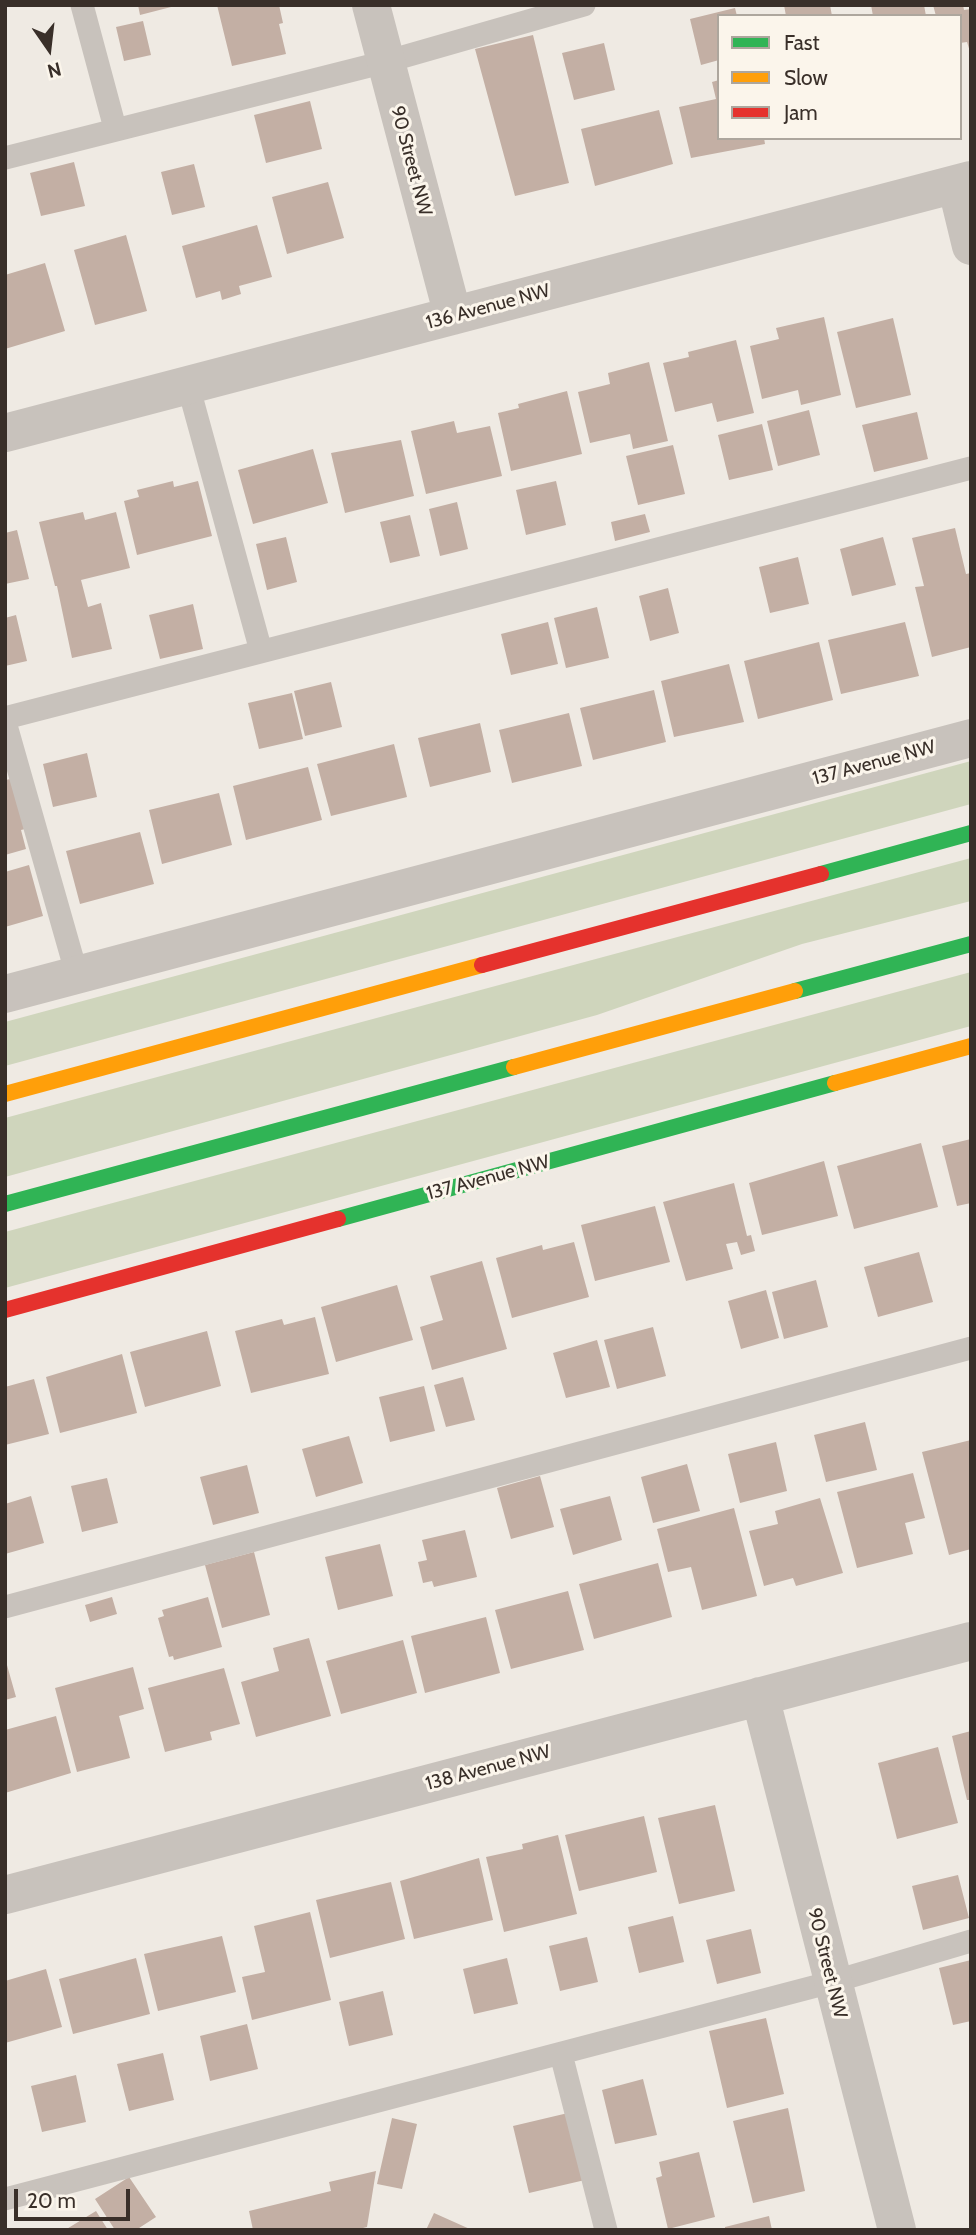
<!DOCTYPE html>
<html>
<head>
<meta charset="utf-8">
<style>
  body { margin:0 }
  #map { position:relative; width:976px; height:2235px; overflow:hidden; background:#efeae3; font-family:Cabin,sans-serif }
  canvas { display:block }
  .frame { position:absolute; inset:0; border:7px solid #392f29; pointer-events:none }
  .legend { position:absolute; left:717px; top:14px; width:245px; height:126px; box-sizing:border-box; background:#fbf5eb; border:2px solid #ada69d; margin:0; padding:9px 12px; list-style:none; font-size:21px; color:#392f29 }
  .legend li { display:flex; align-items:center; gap:14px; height:35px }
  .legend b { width:35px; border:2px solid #ada69d }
  .north { position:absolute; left:14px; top:14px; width:70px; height:70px; -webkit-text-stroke:5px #fbf5eb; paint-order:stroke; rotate:166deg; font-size:19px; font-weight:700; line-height:28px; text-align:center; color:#392f29 }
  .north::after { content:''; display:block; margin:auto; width:24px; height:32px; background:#392f29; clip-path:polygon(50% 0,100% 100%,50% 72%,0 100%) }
  .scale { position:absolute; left:14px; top:2189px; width:116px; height:32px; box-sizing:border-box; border:4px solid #392f29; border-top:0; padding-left:9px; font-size:21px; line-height:24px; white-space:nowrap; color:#392f29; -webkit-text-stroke:5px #fbf5eb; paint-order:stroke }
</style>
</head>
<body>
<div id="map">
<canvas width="976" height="2235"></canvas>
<div class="frame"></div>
<ul class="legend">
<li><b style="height:9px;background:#30b455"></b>Fast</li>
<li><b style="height:9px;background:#ff9f0a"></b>Slow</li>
<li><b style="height:9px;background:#e5322d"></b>Jam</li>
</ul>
<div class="north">N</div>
<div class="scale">20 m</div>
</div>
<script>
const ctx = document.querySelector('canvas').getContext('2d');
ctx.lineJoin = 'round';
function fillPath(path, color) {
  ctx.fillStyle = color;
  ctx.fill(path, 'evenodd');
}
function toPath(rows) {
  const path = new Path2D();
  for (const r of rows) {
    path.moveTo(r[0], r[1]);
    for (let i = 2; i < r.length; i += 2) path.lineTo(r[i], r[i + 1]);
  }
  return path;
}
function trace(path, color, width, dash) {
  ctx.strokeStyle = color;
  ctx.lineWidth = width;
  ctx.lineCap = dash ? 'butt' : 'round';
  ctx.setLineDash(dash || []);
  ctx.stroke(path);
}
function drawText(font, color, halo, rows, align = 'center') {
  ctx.font = font + ' Cabin,sans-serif';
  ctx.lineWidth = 6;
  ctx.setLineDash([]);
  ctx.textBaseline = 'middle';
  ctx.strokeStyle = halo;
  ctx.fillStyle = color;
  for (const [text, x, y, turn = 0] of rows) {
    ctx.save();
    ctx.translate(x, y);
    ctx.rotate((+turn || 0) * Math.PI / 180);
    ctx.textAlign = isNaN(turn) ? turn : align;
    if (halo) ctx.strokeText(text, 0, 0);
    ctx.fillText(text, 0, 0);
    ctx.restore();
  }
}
const green = toPath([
  [971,761,971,804,5,1066,5,1022],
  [971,858,971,901,802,944,597,1015,5,1177,5,1118],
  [971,972,971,1026,5,1288,5,1232]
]);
const building = toPath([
  [138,5,175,5,175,6,140,15],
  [217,5,279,5,283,23,279,24,286,54,232,66],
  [784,5,830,5,832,16,786,16],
  [871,5,924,5,926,16,873,16],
  [933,5,963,5,964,10,971,9,971,55,967,42,960,43,960,16,936,16],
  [735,8,737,16,719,16,719,60,701,65,690,19],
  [143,21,151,55,124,61,116,27],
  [533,35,569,183,515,196,475,49],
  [604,43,615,90,574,100,562,53],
  [719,80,719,138,764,138,765,144,691,158,679,107,716,99,712,82],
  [310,101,322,149,266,163,254,115],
  [659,110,673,164,595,186,581,129],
  [74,162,85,206,41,216,30,173],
  [194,164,205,207,172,215,161,172],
  [328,182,344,238,287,254,272,197],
  [257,225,272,277,239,286,241,294,222,300,220,291,196,298,182,246],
  [126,235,147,311,95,325,74,250],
  [45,263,65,331,5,349,5,275],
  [824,317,841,395,801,405,798,390,762,399,750,346,779,339,776,328],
  [893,318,911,395,856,408,837,332],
  [736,340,754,413,717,422,712,403,675,412,663,363,689,357,688,352],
  [649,362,668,441,633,449,630,434,590,443,578,392,610,384,608,373],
  [567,391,582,454,511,471,498,413,519,408,518,404],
  [809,410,820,455,778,466,767,421],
  [917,412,928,459,874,472,862,425],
  [454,421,457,433,490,426,502,476,426,494,411,431],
  [762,424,773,470,729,480,718,435],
  [401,440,414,496,345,513,331,453],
  [673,445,685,494,638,505,626,456],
  [313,449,328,503,253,524,238,470],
  [173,481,174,487,198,481,212,536,137,555,124,501,139,497,137,490],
  [556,481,566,525,526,535,516,490],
  [457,502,468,549,440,556,429,509],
  [83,512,85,520,116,512,130,568,81,580,88,607,101,603,112,649,72,658,57,586,55,586,39,522],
  [645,514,650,532,615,541,611,522],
  [410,515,420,556,390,563,380,522],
  [955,528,966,574,971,573,971,647,932,657,915,587,924,586,912,538],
  [17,530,29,579,5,584,5,533],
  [286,537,297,582,267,590,256,544],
  [883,537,896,585,852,596,840,549],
  [798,557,809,604,770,613,759,567],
  [668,588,679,633,650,641,639,596],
  [193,604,203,649,160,659,149,615],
  [597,607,609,658,566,668,554,618],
  [16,615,27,661,5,666,5,618],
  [548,622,558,664,511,675,501,634],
  [905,622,919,676,841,694,828,640],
  [819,642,833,700,758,719,744,661],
  [729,664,744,722,674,737,661,681],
  [331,682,342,727,305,736,294,691],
  [654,690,666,742,593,760,580,708],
  [292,693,303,739,259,749,248,703],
  [569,713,582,766,512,783,499,730],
  [480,723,491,772,430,787,418,738],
  [394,744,407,797,331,816,317,764],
  [87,753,97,797,53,807,43,764],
  [308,767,322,820,246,840,233,786],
  [11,779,25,829,21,830,26,849,5,855,5,780],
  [219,793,232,845,162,864,149,810],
  [140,832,154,884,80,904,66,851],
  [29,865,43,916,5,927,5,872],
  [971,1139,971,1203,957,1206,942,1146],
  [921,1143,938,1207,854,1229,837,1166],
  [824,1161,838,1216,762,1235,749,1183],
  [734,1183,747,1236,751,1235,755,1251,741,1255,737,1242,726,1244,733,1269,686,1281,663,1202],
  [655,1206,670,1262,595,1281,581,1225],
  [574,1242,589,1297,512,1318,496,1258,542,1245,543,1250],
  [919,1252,933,1302,878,1317,864,1267],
  [482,1261,507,1349,432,1370,420,1327,443,1320,430,1276],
  [816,1280,828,1327,784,1339,772,1292],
  [397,1285,413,1340,336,1362,321,1307],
  [766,1290,779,1338,741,1349,728,1301],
  [315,1317,329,1374,251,1393,235,1331,282,1319,284,1325],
  [653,1327,666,1376,617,1389,604,1340],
  [207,1331,221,1386,145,1407,130,1352],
  [597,1340,610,1387,566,1398,553,1353],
  [122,1354,137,1413,60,1433,46,1377],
  [463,1377,475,1420,446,1427,434,1385],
  [34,1379,49,1434,5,1445,5,1387],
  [424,1386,435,1431,390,1442,379,1397],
  [865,1422,877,1470,826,1482,814,1435],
  [349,1436,363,1483,316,1497,302,1449],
  [971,1440,971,1549,949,1555,922,1452],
  [776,1442,787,1491,740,1503,728,1454],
  [687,1464,700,1511,653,1523,641,1477],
  [247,1465,259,1513,213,1525,200,1477],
  [913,1473,925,1518,905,1523,913,1554,857,1568,837,1492],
  [540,1476,554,1527,511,1539,497,1488],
  [107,1478,118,1523,82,1532,71,1486],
  [31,1496,44,1543,5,1554,5,1504],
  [610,1496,622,1540,573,1555,560,1509],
  [820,1498,843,1573,796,1586,793,1578,764,1586,749,1531,778,1524,775,1511],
  [734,1508,757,1596,702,1610,691,1567,668,1572,657,1529],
  [465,1530,477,1577,434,1587,432,1581,423,1583,418,1562,427,1560,422,1540],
  [380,1544,393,1596,338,1610,325,1557],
  [254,1552,270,1615,222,1628,205,1565],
  [658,1563,672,1617,594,1639,579,1584],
  [568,1591,584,1650,511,1669,495,1610],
  [112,1597,117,1614,90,1622,85,1605],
  [208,1597,222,1647,174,1660,173,1656,169,1657,158,1618,164,1616,162,1610],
  [486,1617,500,1673,425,1693,411,1636],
  [309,1638,331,1716,256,1737,241,1682,279,1671,273,1648],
  [403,1640,417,1693,341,1714,326,1661],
  [5,1658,16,1697,5,1700],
  [133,1667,144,1709,119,1716,130,1758,77,1772,55,1688],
  [224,1668,240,1724,210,1732,212,1740,165,1752,148,1688],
  [56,1716,71,1773,5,1793,5,1730],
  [971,1731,971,1800,967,1800,952,1736],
  [938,1747,958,1823,897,1839,878,1763],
  [715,1805,735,1891,679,1904,658,1818],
  [644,1816,657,1872,579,1891,565,1835],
  [558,1835,577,1914,504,1932,486,1857,523,1849,522,1844],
  [479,1858,493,1920,414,1939,400,1881],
  [958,1875,969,1918,923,1930,912,1886],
  [391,1882,405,1939,330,1958,316,1900],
  [310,1912,331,2000,252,2020,242,1977,265,1972,254,1926],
  [673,1916,684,1962,639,1973,628,1927],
  [751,1929,761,1973,717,1984,706,1940],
  [222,1936,236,1992,158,2011,144,1954],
  [587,1937,598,1982,560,1991,549,1946],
  [136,1958,150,2014,73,2034,59,1979],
  [507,1958,518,2004,474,2014,463,1969],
  [971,1960,971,2021,953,2025,939,1968],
  [46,1969,62,2027,5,2043,5,1981],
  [383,1991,393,2035,349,2046,339,2002],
  [766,2018,784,2094,727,2108,709,2031],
  [247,2024,258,2069,210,2081,200,2036],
  [163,2053,174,2100,129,2111,117,2064],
  [76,2075,86,2122,42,2132,31,2086],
  [643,2079,657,2135,615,2144,602,2090],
  [788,2108,805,2191,753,2203,733,2121],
  [568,2113,585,2180,529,2193,513,2126],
  [392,2118,417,2124,402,2189,377,2184],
  [699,2152,715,2217,668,2229,656,2178,662,2176,659,2162],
  [376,2171,367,2227,355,2230,253,2230,249,2211,331,2191,329,2182],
  [129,2177,156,2217,136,2230,115,2230,95,2199],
  [96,2211,108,2230,65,2230],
  [434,2213,472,2230,426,2230],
  [769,2216,772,2230,725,2230,725,2227]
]);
const lane = toPath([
  [82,5,115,128],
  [5,158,385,62,584,5],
  [188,385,261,651],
  [5,718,971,468],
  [5,722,77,975],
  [5,1607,971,1348],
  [561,2054,606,2230],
  [5,2199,832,1982,971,1941]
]);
const street = toPath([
  [371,5,453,316],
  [956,184,971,246],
  [5,433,971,180],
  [5,994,971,738],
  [760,1696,897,2230],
  [5,1895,971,1641]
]);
const fast = toPath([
  [821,874,971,833],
  [795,991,971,944],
  [5,1204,514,1067],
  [338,1219,835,1083]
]);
const slow = toPath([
  [514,1067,795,991],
  [835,1083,971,1046],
  [5,1094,482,965]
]);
const jam = toPath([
  [482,965,821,874],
  [5,1310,338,1219]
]);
const streetNames = [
  ["90 Street NW",411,161,75],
  ["136 Avenue NW",488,307,-15],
  ["137 Avenue NW",874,763,-15],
  ["137 Avenue NW",488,1178,-15],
  ["138 Avenue NW",488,1768,-15],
  ["90 Street NW",827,1963,76]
];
fillPath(green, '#cfd5bc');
fillPath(building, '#c3afa4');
trace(lane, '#c8c2bc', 23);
trace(street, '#c8c2bc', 38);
trace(fast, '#30b455', 16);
trace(slow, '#ff9f0a', 16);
trace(jam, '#e5322d', 16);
drawText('19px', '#392f29', '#fbf5eb', streetNames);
</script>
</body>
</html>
